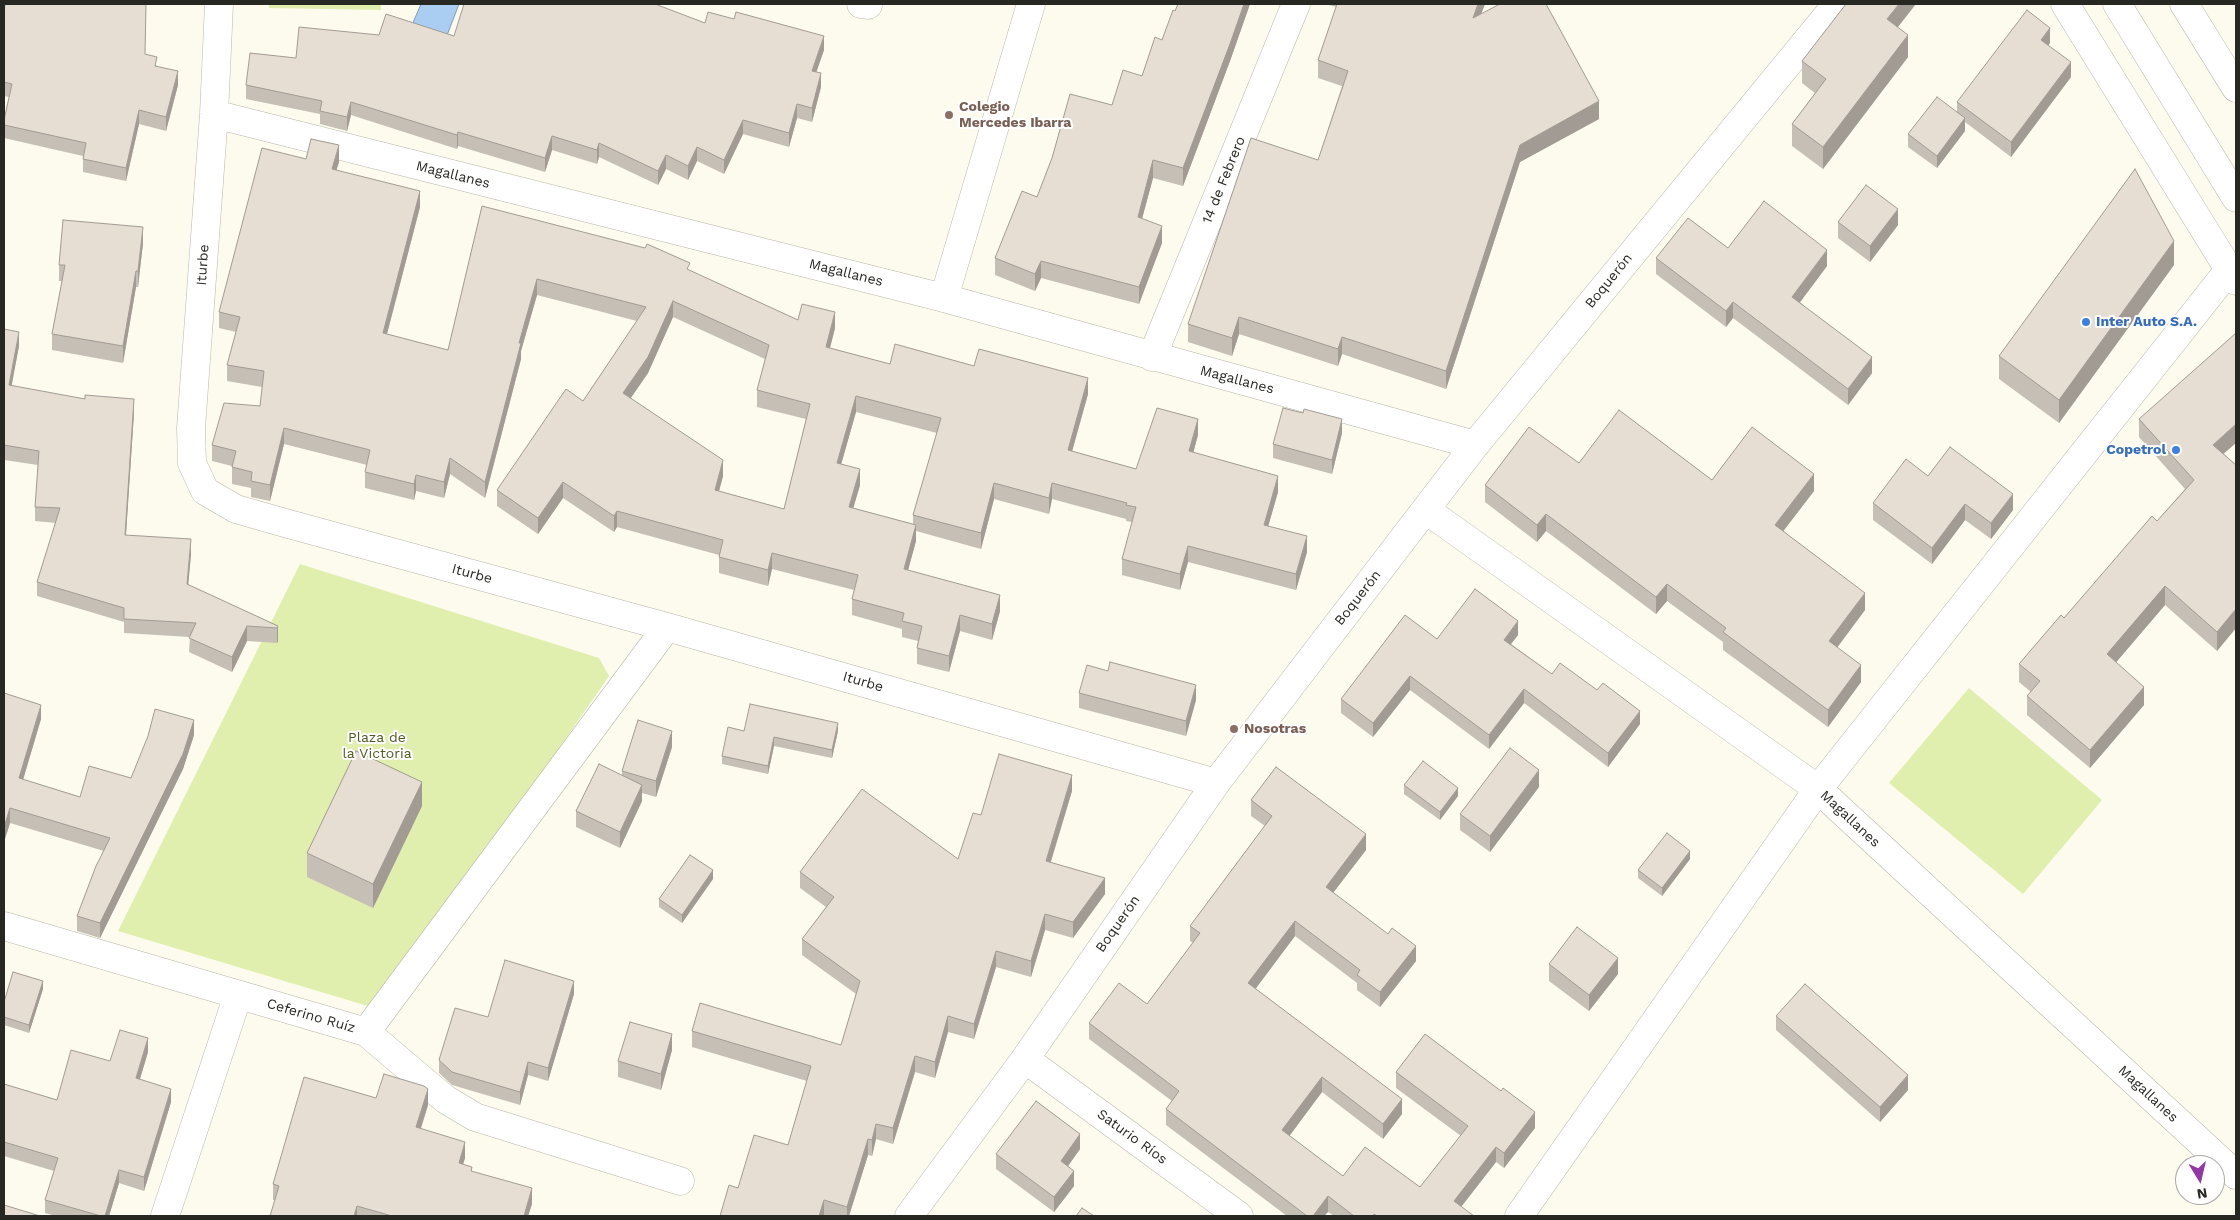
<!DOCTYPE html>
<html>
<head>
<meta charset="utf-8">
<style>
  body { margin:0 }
  #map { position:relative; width:2240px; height:1220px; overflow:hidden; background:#fdfaee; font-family:"Work Sans",sans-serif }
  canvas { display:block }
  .frame { position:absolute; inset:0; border:5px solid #282823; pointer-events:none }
  .north { position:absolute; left:2175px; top:1155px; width:50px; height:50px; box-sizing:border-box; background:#fff; border:1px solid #a9a9a7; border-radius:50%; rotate:171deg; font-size:14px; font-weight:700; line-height:20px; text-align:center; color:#282823 }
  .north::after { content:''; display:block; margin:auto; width:18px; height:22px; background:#9238a4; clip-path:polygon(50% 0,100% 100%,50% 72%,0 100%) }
</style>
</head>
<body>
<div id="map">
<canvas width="2240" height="1220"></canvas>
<div class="frame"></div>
<div class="north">N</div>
</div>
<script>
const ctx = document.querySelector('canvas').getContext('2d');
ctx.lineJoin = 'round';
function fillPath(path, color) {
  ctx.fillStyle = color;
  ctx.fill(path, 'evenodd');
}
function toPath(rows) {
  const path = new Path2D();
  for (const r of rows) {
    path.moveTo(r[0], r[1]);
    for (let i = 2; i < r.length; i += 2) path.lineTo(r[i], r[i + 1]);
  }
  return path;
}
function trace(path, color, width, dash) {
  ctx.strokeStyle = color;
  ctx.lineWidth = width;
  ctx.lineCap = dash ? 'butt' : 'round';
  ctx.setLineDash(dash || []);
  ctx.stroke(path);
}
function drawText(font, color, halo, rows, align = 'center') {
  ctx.font = font + ' "Work Sans",sans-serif';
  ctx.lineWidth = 4;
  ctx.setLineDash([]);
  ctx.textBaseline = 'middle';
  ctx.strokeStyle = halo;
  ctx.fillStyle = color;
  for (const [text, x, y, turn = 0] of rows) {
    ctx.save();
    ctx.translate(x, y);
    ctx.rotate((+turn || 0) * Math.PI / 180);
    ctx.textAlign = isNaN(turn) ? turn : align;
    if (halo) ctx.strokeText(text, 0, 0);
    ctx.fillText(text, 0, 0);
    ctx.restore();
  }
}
const green = toPath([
  [269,4,381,4,381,10,269,8],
  [300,564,599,658,609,676,382,1004,371,1007,118,931],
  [1969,688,2102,800,2023,894,1889,783]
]);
const water = toPath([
  [421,4,459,4,446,38,412,25,421,4]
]);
const minor = toPath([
  [219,4,214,114,191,428,192,463,205,491,236,509,285,523,667,627,1216,783],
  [861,4,868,5],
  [214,114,944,298,1475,445],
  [944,298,1031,4],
  [1152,357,1296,4],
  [1426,510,1818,789,2236,1175],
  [4,926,366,1032,445,1099,475,1117,680,1181],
  [366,1032,667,627],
  [1025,1059,1239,1216],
  [165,1216,238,995],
  [909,1216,1025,1059,1216,783,1475,445,1837,4],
  [1519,1216,1818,789,2229,270]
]);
const highway = toPath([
  [2065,4,2236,281],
  [2117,4,2236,198],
  [2184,4,2236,88]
]);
const wall = toPath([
  [4,4,146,4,145,54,157,66,178,85,166,131,139,124,126,181,83,172,83,156,4,138,4,120,9,97,4,96],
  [1178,4,1250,4,1230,61,1183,186,1153,178,1142,218,1162,243,1139,304,1041,278,1035,291,995,275,995,258,1037,197,1112,105,1142,76,1162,40],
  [1326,4,1485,4,1481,14,1599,119,1520,162,1446,389,1342,354,1338,366,1239,334,1232,356,1188,342,1188,324,1318,160,1342,86,1318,78,1318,60,1336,7],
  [705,23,824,50,816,72,821,87,812,122,797,118,789,147,743,134,724,174,697,161,688,180,666,169,658,185,599,157,597,164,552,150,545,172,458,146,457,149,351,115,347,131,320,124,320,114,246,99,246,85,296,58,379,35,454,36],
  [1898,28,1908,57,1823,169,1792,146,1792,124,1815,93,1802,83,1802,61],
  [2050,43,2048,45,2071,77,2011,157,1965,122,1965,131,1937,168,1908,147,1908,134,1957,113,1957,102],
  [306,159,339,162,336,170,420,207,387,334,448,350,482,206,690,271,798,320,835,328,830,348,890,364,974,366,1088,394,1072,451,1136,469,1198,435,1193,453,1278,492,1268,526,1307,552,1296,590,1188,562,1180,590,1122,575,1122,559,1132,522,1126,521,1126,519,1052,499,1049,514,994,499,981,549,916,531,916,541,908,570,1000,611,992,640,960,631,949,672,917,664,917,648,918,641,902,637,902,629,852,615,852,599,854,590,772,569,768,586,719,573,719,555,617,527,614,532,563,498,538,534,497,506,497,490,583,401,637,321,537,295,521,351,521,359,485,498,450,474,444,498,416,491,414,500,365,488,365,472,367,465,284,444,270,501,251,497,251,488,232,484,232,466,212,461,212,445,260,406,262,387,227,381,227,365,236,332,219,328,219,312],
  [673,317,765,359,757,390,757,407,806,419,784,509,719,491,723,476,631,398,648,373],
  [856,412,937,433,913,515,913,524,853,508,860,485,841,464],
  [1838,222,1898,225,1870,262,1838,238],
  [143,243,138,287,136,287,123,363,52,350,52,334,62,281,59,281,59,265],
  [1728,248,1827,266,1800,302,1872,373,1848,405,1733,318,1726,327,1656,274,1656,258],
  [2174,265,2059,423,1999,379,1999,356],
  [4,329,19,346,11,386,134,413,126,535,191,554,188,585,278,626,277,643,247,641,232,672,189,652,190,637,124,633,124,622,37,596,37,582,56,523,35,521,35,507,38,465,4,460],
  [2139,419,2224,454,2236,465,2236,628,2217,651,2165,605,2116,662,2144,705,2090,768,2027,715,2027,696,2031,692,2019,682,2019,664,2157,521,2185,489,2139,437],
  [1342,433,1332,474,1273,458,1273,444],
  [1579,463,1712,480,1814,491,1783,531,1865,610,1837,648,1861,682,1828,727,1723,650,1723,642,1667,601,1656,614,1546,531,1537,542,1485,502,1485,485],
  [1928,476,2013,510,1991,539,1965,520,1932,564,1873,520,1873,503],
  [1518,635,1511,644,1552,674,1640,724,1608,767,1524,703,1489,749,1410,690,1373,737,1341,713,1341,699,1437,639],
  [4,693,41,719,23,780,80,797,131,778,194,735,183,769,100,938,77,931,77,916,104,851,10,823,4,842],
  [1079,693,1196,700,1186,736,1079,708],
  [744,731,838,731,832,758,774,746,768,774,722,764,722,756],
  [672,747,656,797,642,793,642,801,620,848,576,827,576,811,622,776,622,771],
  [1404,785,1458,796,1440,820,1404,794],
  [1539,787,1490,852,1460,830,1460,814],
  [1072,791,1051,862,1105,894,1073,938,1045,930,1031,977,996,967,974,1039,948,1032,935,1078,915,1072,893,1144,876,1139,872,1156,868,1155,849,1216,720,1216,738,1188,788,1145,807,1081,692,1047,692,1031,841,1045,856,994,802,955,802,939,826,907,800,888,800,872,958,859,981,815],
  [1251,800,1366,850,1333,893,1416,961,1380,1007,1357,990,1357,983,1295,936,1255,989,1402,1114,1383,1139,1322,1092,1289,1136,1343,1176,1420,1187,1461,1136,1396,1088,1396,1072,1535,1128,1504,1168,1496,1162,1461,1207,1474,1216,1334,1216,1328,1212,1324,1216,1287,1216,1166,1125,1166,1109,1172,1101,1089,1039,1089,1023,1147,1004,1193,943,1190,941,1190,926,1265,826,1251,816],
  [422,806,373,908,307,877,307,853],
  [1690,859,1662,896,1638,878,1638,870],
  [713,879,682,923,659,907,659,899],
  [1549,964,1618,974,1589,1011,1549,981],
  [43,989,29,1033,4,1025,4,1002],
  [574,994,548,1081,528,1075,520,1105,452,1085,439,1073,439,1060,488,1017],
  [1776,1016,1908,1090,1880,1122,1776,1030],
  [672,1050,661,1090,618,1077,618,1061],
  [148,1052,140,1079,171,1102,144,1191,119,1183,109,1216,56,1216,45,1213,45,1200,54,1171,4,1156,4,1084,57,1100,110,1061],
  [376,1098,428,1105,421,1129,465,1158,463,1164,472,1171,532,1204,528,1216,270,1216,275,1200,273,1200,273,1184],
  [1080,1149,1068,1166,1074,1186,1054,1212,996,1169,996,1154]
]);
const shadedWall = toPath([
  [1244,4,1250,4,1230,61,1183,186,1183,168],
  [1478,4,1485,4,1473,35,1473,18],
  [1899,4,1916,4,1887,41,1887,19],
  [2050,28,2050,43,2041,55,2041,40],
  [1908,35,1908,57,1823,169,1823,147],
  [824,36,824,50,812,85,812,71],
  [2071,62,2071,77,2011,157,2011,142],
  [178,71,178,85,166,131,166,117],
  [821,73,821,87,812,122,812,108],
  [1599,101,1599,119,1520,162,1446,389,1446,371,1520,145],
  [351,102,351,115,347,131,347,117],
  [797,104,797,118,789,147,789,133],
  [139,110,139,124,126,181,126,168],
  [1965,118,1965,131,1937,168,1937,156],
  [743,120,743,134,724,174,724,160],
  [458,132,458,146,457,149,457,135],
  [552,136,552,150,545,172,545,158],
  [599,143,599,157,597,164,597,150],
  [339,145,339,162,332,185,332,169],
  [697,147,697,161,688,180,688,166],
  [666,155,666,169,658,185,658,171],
  [1153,160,1153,178,1138,234,1138,217],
  [420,191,420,207,383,349,383,333],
  [1898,209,1898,225,1870,262,1870,246],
  [1162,226,1162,243,1139,304,1139,287],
  [143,227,143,243,138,287,138,271],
  [2174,241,2174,265,2059,423,2059,400],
  [1827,250,1827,266,1792,313,1792,297],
  [1041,261,1041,278,1035,291,1035,274],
  [136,271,136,287,123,363,123,346],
  [537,279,537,295,521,351,521,359,485,498,485,482,519,343],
  [673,301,673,317,648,373,623,409,623,393],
  [1733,302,1733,318,1726,327,1726,311],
  [835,312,835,328,826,363,826,347],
  [1239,317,1239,334,1232,356,1232,338],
  [19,332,19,346,9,400,9,385],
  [1342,337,1342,354,1338,366,1338,349],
  [1872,357,1872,373,1848,405,1848,389],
  [1088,378,1088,394,1068,466,1068,450],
  [856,396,856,412,837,479,837,463],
  [134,399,134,413,125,549,125,535],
  [1198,419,1198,435,1189,468,1189,451],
  [1342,419,1342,433,1332,474,1332,460],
  [2236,424,2236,443,2213,463,2213,445],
  [284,428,284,444,270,501,270,485],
  [450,458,450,474,444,498,444,482],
  [723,460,723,476,715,506,715,490],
  [860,469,860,485,849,523,849,507],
  [1814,474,1814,491,1775,542,1775,525],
  [416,475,416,491,414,500,414,484],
  [1278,476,1278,492,1264,541,1264,525],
  [563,482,563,498,538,534,538,518],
  [994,483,994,499,981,549,981,533],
  [1052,483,1052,499,1049,514,1049,498],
  [2013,494,2013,510,1991,539,1991,523],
  [1965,504,1965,520,1932,564,1932,548],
  [617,511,617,527,614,532,614,516],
  [1546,514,1546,531,1537,542,1537,525],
  [916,525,916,541,904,585,904,569],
  [1307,536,1307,552,1296,590,1296,574],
  [191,539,191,554,187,599,187,584],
  [1188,546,1188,562,1180,590,1180,574],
  [772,553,772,569,768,586,768,570],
  [1667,584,1667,601,1656,614,1656,597],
  [2165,586,2165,605,2107,673,2107,654],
  [1865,593,1865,610,1829,658,1829,641],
  [1000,595,1000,611,992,640,992,624],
  [2236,609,2236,628,2217,651,2217,632],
  [960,615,960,631,949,672,949,656],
  [1518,621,1518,635,1504,653,1504,640],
  [247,626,247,641,232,672,232,657],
  [278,626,278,641,277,643,277,628],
  [1861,665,1861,682,1828,727,1828,710],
  [1410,676,1410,690,1373,737,1373,723],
  [1196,685,1196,700,1186,736,1186,721],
  [2144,687,2144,705,2090,768,2090,750],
  [1524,689,1524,703,1489,749,1489,735],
  [41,705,41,719,19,793,19,778],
  [1640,711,1640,724,1608,767,1608,753],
  [194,720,194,735,183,769,100,938,100,923],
  [838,723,838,731,832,758,832,750],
  [672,731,672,747,656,797,656,781],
  [774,737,774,746,768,774,768,766],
  [1539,770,1539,787,1490,852,1490,836],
  [1072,775,1072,791,1046,877,1046,861],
  [422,782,422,806,373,908,373,884],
  [642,785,642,801,620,848,620,832],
  [1458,788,1458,796,1440,820,1440,812],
  [10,808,10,823,4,842,4,827],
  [1366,834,1366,850,1326,902,1326,887],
  [1690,851,1690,859,1662,896,1662,888],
  [713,870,713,879,682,923,682,915],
  [1105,878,1105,894,1073,938,1073,922],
  [1045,914,1045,930,1031,977,1031,961],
  [1295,921,1295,936,1248,999,1248,983],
  [1416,946,1416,961,1380,1007,1380,992],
  [996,951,996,967,974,1039,974,1024],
  [1618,958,1618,974,1589,1011,1589,995],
  [43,981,43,989,29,1033,29,1025],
  [574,981,574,994,548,1081,548,1068],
  [948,1016,948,1032,935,1078,935,1062],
  [672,1034,672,1050,661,1090,661,1074],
  [148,1038,148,1052,136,1092,136,1078],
  [915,1056,915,1072,893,1144,893,1128],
  [528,1062,528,1075,520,1105,520,1092],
  [1908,1075,1908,1090,1880,1122,1880,1107],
  [1322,1077,1322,1092,1282,1146,1282,1130],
  [171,1089,171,1102,144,1191,144,1177],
  [428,1089,428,1105,416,1143,416,1127],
  [1402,1099,1402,1114,1383,1139,1383,1124],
  [1535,1112,1535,1128,1504,1168,1504,1153],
  [876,1124,876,1139,872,1156,872,1140],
  [1080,1134,1080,1149,1061,1176,1061,1161],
  [868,1139,868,1155,849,1216,847,1216,847,1207],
  [465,1142,465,1158,459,1178,459,1163],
  [1496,1147,1496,1162,1454,1216,1454,1201],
  [119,1170,119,1183,109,1216,105,1216],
  [1074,1171,1074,1186,1054,1212,1054,1197],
  [532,1188,532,1204,528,1216,524,1216],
  [1328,1196,1328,1212,1324,1216,1313,1216],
  [824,1200,824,1216,819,1216],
  [357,1206,357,1216,354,1216]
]);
const building = toPath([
  [5,4,146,4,145,54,157,57,155,66,178,71,166,117,139,110,126,168,83,159,86,143,4,125,4,120,12,84,4,82,4,11,5,4],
  [464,4,655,4,705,23,708,12,734,19,736,12,824,36,812,71,821,73,812,108,797,104,789,133,743,120,724,160,697,147,688,166,666,155,658,171,599,143,597,150,552,136,545,158,458,132,457,135,351,102,347,117,320,111,322,101,246,85,250,53,296,58,299,27,379,35,386,14,454,36,464,4],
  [1178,4,1244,4,1230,44,1183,168,1153,160,1138,217,1162,226,1139,287,1041,261,1035,274,995,258,1022,191,1037,197,1052,158,1070,94,1112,105,1123,70,1142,76,1155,37,1162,40,1173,10,1175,11,1178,4],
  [1337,4,1478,4,1473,18,1500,4,1546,4,1599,101,1520,145,1446,371,1342,337,1338,349,1239,317,1232,338,1188,324,1251,138,1318,160,1348,71,1318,60,1337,4],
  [1846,4,1899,4,1887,19,1908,35,1823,147,1792,124,1826,79,1802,61,1846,4],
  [2027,10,2050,28,2041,40,2071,62,2011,142,1957,102,2027,10],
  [1937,97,1965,118,1937,156,1908,134,1937,97],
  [311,139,339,145,332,169,420,191,383,333,448,350,482,206,645,248,647,244,690,263,687,269,798,320,802,304,835,312,826,347,890,364,895,344,974,366,979,349,1088,378,1068,450,1136,469,1157,408,1198,419,1189,451,1278,476,1264,525,1307,536,1296,574,1188,546,1180,574,1122,559,1136,507,1126,505,1127,503,1052,483,1049,498,994,483,981,533,913,515,941,418,856,396,837,463,860,469,849,507,916,525,904,569,1000,595,992,624,960,615,949,656,917,648,922,626,902,621,904,613,852,599,858,575,772,553,768,570,719,557,723,540,617,511,614,516,563,482,538,518,497,490,566,389,583,401,646,307,537,279,519,343,521,343,485,482,450,458,444,482,416,475,414,484,365,472,370,450,284,428,270,485,251,481,252,472,232,467,236,451,212,445,224,403,260,406,264,371,227,365,240,317,219,312,262,148,306,159,311,139],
  [673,301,769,345,757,390,810,404,784,509,715,490,723,460,623,393,648,357,673,301],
  [2135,169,2174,241,2059,400,1999,356,2135,169],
  [1866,185,1898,209,1870,246,1838,222,1866,185],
  [1764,201,1827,250,1792,297,1872,357,1848,389,1733,302,1726,311,1656,258,1688,218,1728,248,1764,201],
  [63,220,143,227,138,271,136,271,123,346,52,334,65,265,59,265,63,220],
  [4,329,19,332,9,385,85,399,85,395,134,399,125,535,191,539,187,584,278,626,277,628,247,626,232,657,189,638,196,623,124,619,124,608,37,582,60,508,35,507,39,451,4,445,4,329],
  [2236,333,2236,424,2213,445,2236,465,2236,609,2217,632,2165,586,2107,654,2144,687,2090,750,2027,696,2040,681,2019,664,2061,615,2064,618,2152,516,2157,521,2194,480,2139,419,2236,333],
  [1283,408,1303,413,1304,409,1342,419,1332,460,1273,444,1283,408],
  [1619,410,1712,480,1752,427,1814,474,1775,525,1865,593,1829,641,1861,665,1828,710,1723,632,1726,628,1667,584,1656,597,1546,514,1537,525,1485,485,1529,427,1579,463,1619,410],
  [1950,447,2013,494,1991,523,1965,504,1932,548,1873,503,1906,459,1928,476,1950,447],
  [1475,589,1518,621,1504,640,1552,674,1560,663,1597,690,1603,683,1640,711,1608,753,1524,689,1489,735,1410,676,1373,723,1341,699,1405,615,1437,639,1475,589],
  [1110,662,1196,685,1186,721,1079,693,1087,665,1108,671,1110,662],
  [4,693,41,705,19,778,80,797,89,766,131,778,148,736,155,709,194,720,183,754,100,923,77,916,96,866,110,838,10,808,4,827,4,693],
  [750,704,838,723,832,750,774,737,768,766,722,756,728,727,744,731,750,704],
  [638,720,672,731,656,781,622,771,638,720],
  [1510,748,1539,770,1490,836,1460,814,1510,748],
  [356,751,422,782,373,884,307,853,356,751],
  [999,754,1072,775,1046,861,1105,878,1073,922,1045,914,1031,961,996,951,974,1024,948,1016,935,1062,915,1056,893,1128,876,1124,872,1140,868,1139,847,1207,824,1200,819,1216,720,1216,729,1185,738,1188,754,1135,788,1145,811,1066,692,1031,700,1003,841,1045,860,981,802,939,834,897,800,872,862,789,958,859,973,813,981,815,999,754],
  [1423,761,1458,788,1440,812,1404,785,1423,761],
  [599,764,642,785,620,832,576,811,599,764],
  [1276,767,1366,834,1326,887,1388,934,1392,928,1416,946,1380,992,1357,975,1360,970,1295,921,1248,983,1402,1099,1383,1124,1322,1077,1282,1130,1343,1176,1365,1147,1420,1187,1468,1126,1396,1072,1425,1034,1501,1091,1503,1088,1535,1112,1504,1153,1496,1147,1454,1201,1474,1216,1377,1216,1374,1214,1373,1216,1354,1216,1328,1196,1313,1216,1307,1216,1166,1109,1179,1091,1089,1023,1119,983,1147,1004,1200,933,1190,926,1272,816,1251,800,1276,767],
  [1667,833,1690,851,1662,888,1638,870,1667,833],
  [690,855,713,870,682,915,659,899,690,855],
  [1577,927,1618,958,1589,995,1549,964,1577,927],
  [505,960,574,981,548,1068,528,1062,520,1092,452,1072,439,1060,455,1008,488,1017,505,960],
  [13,972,43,981,29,1025,4,1017,4,1002,13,972],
  [1805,984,1908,1075,1880,1107,1776,1016,1805,984],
  [630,1022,672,1034,661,1074,618,1061,630,1022],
  [120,1030,148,1038,136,1078,171,1089,144,1177,119,1170,105,1216,101,1216,45,1200,58,1158,4,1142,4,1084,57,1100,71,1050,110,1061,120,1030],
  [384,1074,424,1086,428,1089,416,1127,465,1142,459,1163,472,1167,471,1171,532,1188,524,1216,392,1216,357,1206,354,1216,270,1216,279,1186,273,1184,304,1077,376,1098,384,1074],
  [1036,1101,1080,1134,1061,1161,1074,1171,1054,1197,996,1154,1036,1101],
  [4,1205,40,1216,4,1216,4,1205],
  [1082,1208,1094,1216,1076,1216,1082,1208]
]);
const markers = [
  [949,115,5,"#8d6e63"],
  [2086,322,5,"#3f7fe0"],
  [2176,450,5,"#3f7fe0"],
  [1234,729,5,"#8d6e63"]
];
const educationNames = [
  ["Colegio",959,107],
  ["Mercedes Ibarra",959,123],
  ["Nosotras",1244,729]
];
const streetNames = [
  ["Magallanes",453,175,14],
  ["14 de Febrero",1224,180,-68],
  ["Iturbe",203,265,-86],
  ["Magallanes",846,273,14],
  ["Boquerón",1609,281,-51],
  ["Magallanes",1237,380,15],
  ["Iturbe",472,574,15],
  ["Boquerón",1358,598,-52],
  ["Iturbe",863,682,16],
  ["Magallanes",1850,819,43],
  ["Boquerón",1118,924,-55],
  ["Ceferino Ruíz",311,1016,16],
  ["Magallanes",2148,1094,43],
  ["Saturio Ríos",1132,1137,36]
];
const shopNames = [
  ["Inter Auto S.A.",2096,322],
  ["Copetrol",2166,450,"right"]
];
const parkNames = [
  ["Plaza de",377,738],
  ["la Victoria",377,754]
];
fillPath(green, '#e0efae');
fillPath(water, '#a9cef2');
trace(water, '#829cb4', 1);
trace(minor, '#b9b6aa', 29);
trace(highway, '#b9b6aa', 29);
trace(minor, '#fff', 28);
trace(highway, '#fff', 28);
fillPath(wall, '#c6bfb5');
fillPath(shadedWall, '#a19b94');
fillPath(building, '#e6ded3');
trace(building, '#a19b94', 1);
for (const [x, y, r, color] of markers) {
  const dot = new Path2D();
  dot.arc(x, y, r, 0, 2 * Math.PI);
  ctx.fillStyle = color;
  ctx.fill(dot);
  trace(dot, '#fff', 2);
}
drawText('bold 14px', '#785e54', '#fff', educationNames, 'left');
drawText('14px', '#282823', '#fff', streetNames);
drawText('bold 14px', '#366cbe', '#fff', shopNames, 'left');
drawText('14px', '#505b21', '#fff', parkNames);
</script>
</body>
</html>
